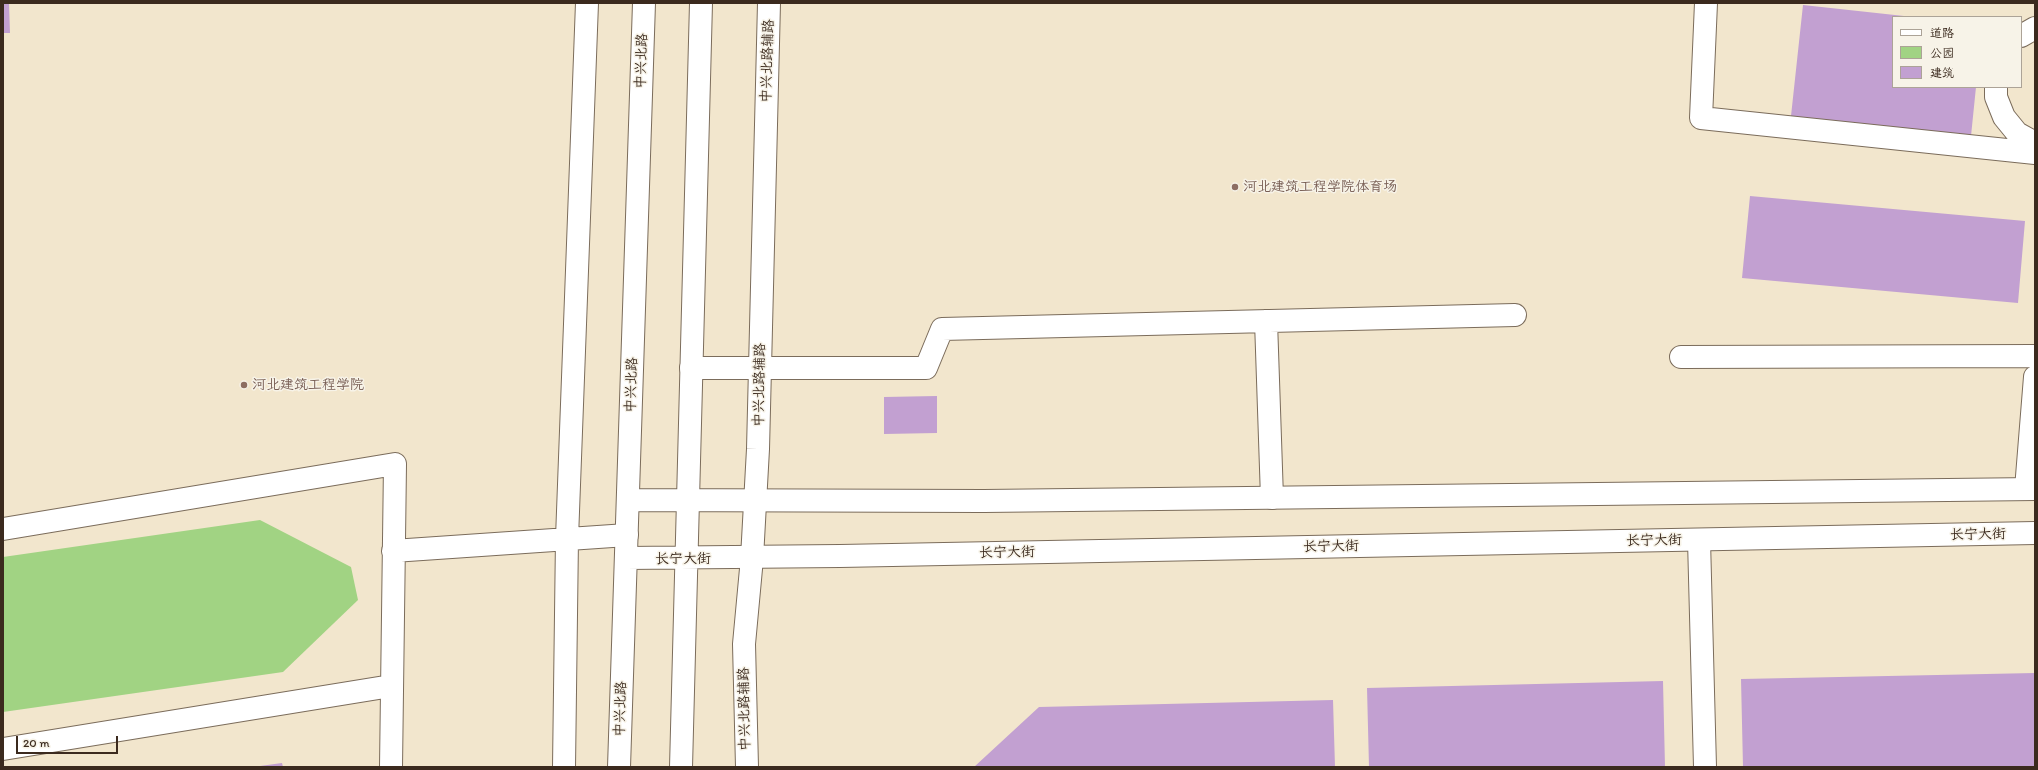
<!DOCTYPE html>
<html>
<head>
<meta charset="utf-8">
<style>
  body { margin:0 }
  #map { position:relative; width:2038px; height:770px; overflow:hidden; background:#f2e6cd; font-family:Itim,"LXGW WenKai TC",sans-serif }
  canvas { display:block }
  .frame { position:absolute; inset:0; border:4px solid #3b2a1e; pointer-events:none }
  .legend { position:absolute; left:1892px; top:16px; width:130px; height:72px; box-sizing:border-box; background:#f7f3e8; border:1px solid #aca397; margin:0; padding:5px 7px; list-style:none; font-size:12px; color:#3b2a1e }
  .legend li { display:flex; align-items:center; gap:8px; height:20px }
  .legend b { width:20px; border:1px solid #aca397 }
  .scale { position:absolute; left:16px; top:736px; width:102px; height:18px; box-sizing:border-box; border:2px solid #3b2a1e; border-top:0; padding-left:5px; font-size:12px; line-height:14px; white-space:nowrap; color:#3b2a1e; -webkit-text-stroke:3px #f7f3e8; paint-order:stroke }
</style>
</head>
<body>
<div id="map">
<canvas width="2038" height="770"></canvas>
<div class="frame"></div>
<ul class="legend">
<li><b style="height:5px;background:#fff"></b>道路</li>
<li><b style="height:11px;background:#a1d383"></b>公园</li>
<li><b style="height:11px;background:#c2a0d1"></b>建筑</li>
</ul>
<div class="scale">20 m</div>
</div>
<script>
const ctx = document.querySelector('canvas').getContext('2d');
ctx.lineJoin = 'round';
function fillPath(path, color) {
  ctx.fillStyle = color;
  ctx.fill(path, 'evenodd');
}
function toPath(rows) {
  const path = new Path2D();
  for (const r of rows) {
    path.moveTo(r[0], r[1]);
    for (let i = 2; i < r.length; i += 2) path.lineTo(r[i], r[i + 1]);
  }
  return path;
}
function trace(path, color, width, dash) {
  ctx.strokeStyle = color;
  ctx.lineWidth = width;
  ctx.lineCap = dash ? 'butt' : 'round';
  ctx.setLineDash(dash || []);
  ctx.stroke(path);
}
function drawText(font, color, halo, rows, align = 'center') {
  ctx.font = font + ' Itim,"LXGW WenKai TC",sans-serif';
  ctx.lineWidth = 3;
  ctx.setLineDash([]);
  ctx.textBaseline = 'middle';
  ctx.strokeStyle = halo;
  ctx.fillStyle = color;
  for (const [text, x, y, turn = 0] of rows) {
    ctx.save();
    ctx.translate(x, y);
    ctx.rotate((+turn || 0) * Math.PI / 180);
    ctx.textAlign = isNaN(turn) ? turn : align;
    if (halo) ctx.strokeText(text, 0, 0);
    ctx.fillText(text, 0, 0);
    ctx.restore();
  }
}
const green = toPath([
  [260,520,351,567,358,600,283,672,3,712,3,557]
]);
const building = toPath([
  [3,3,9,3,10,33,3,33],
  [1803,5,1904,16,1893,17,1893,87,1976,87,1971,136,1791,116],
  [1750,196,2025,221,2018,303,1742,278],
  [937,396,937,433,884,434,884,397],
  [2035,673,2035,767,1743,767,1741,679],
  [1663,681,1665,767,1369,767,1367,688],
  [1333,700,1335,767,974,767,1039,707],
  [282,763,283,767,260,767,260,766]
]);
const minor = toPath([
  [1706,3,1701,118,2035,153],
  [2021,36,2035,28],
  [1996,87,1996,97,2004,117,2017,133,2035,143],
  [1266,321,1272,498],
  [1681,357,2035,356],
  [691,368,926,368,942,329,1515,315],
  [2026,489,2035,377],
  [3,529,395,464,391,767],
  [1699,540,1705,767],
  [393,551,627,535],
  [3,749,391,686],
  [564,767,567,538,587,3],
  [747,767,744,644,752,558,758,449,769,3]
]);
const major = toPath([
  [628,500,984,501,2035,489],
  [626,558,840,556,2035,533],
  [619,767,644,3],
  [681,767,701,3]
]);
const markers = [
  [1235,187,4,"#8d6e63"],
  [244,385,4,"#8d6e63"]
];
const streetNames = [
  ["中兴北路",642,61,-88],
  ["中兴北路辅路",768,61,-88],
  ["中兴北路",632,385,-88],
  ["中兴北路辅路",760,385,-89],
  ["长宁大街",1978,535,-1],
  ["长宁大街",1654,541,-1],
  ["长宁大街",1331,547,-1],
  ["长宁大街",1007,553,-1],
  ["长宁大街",683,559],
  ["中兴北路",621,709,-88],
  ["中兴北路辅路",745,709,-91]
];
const educationNames = [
  ["河北建筑工程学院体育场",1243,187],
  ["河北建筑工程学院",252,385]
];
fillPath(green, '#a1d383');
fillPath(building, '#c2a0d1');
trace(minor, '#7b6c5b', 24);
trace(major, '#7b6c5b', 24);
trace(minor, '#fff', 22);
trace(major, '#fff', 22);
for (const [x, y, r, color] of markers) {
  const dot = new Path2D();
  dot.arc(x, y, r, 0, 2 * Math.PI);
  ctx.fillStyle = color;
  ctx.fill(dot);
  trace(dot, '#f7f3e8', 1.5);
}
drawText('14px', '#3b2a1e', '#f7f3e8', streetNames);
drawText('14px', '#785e54', '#f7f3e8', educationNames, 'left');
</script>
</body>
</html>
